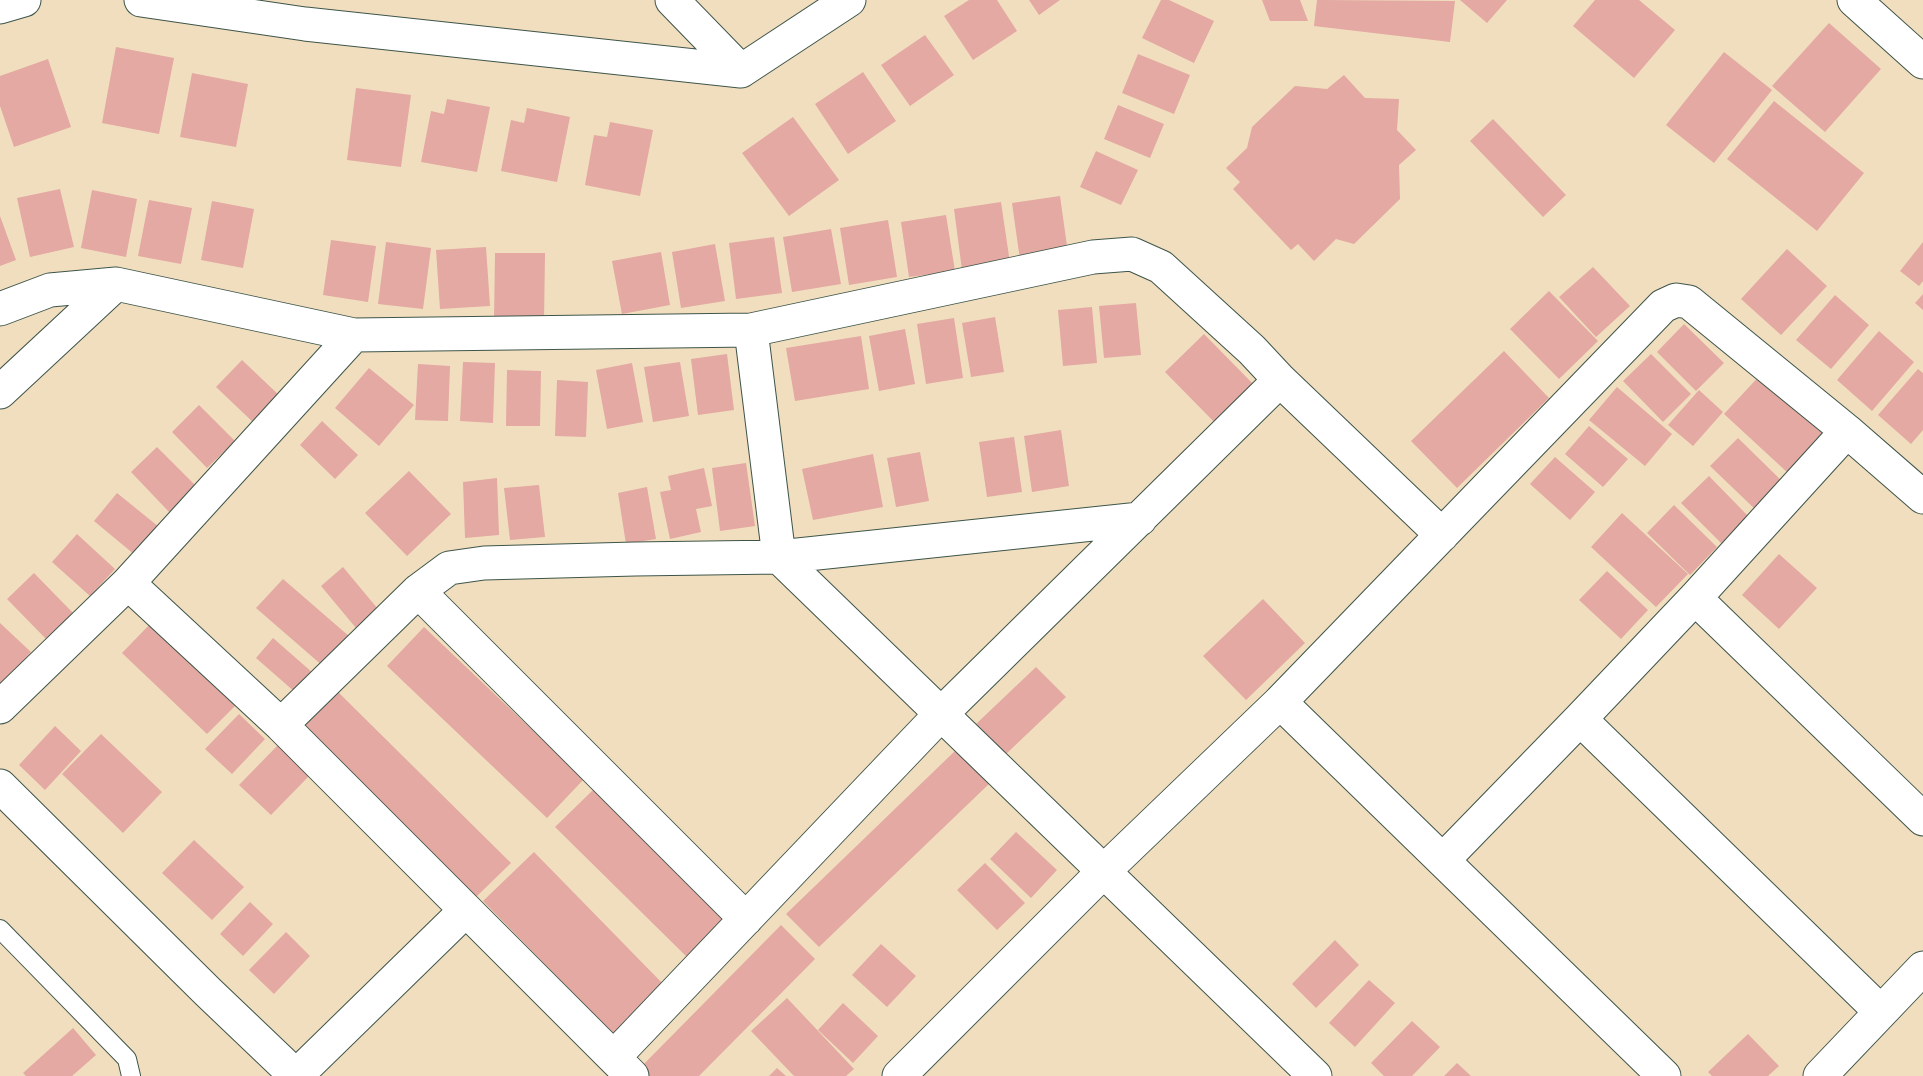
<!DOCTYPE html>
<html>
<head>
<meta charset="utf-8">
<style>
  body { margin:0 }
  canvas { display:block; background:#f1debf }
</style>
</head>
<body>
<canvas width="1923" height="1076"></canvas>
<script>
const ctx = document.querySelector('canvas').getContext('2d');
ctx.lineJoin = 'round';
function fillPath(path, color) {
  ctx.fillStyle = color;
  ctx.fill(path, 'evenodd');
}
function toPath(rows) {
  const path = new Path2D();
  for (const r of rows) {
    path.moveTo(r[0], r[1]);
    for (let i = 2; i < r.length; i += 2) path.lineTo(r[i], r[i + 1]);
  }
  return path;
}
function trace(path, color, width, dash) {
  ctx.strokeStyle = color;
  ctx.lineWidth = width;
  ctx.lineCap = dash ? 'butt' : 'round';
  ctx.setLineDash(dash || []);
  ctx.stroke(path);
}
const building = toPath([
  [969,0,997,0,1017,31,973,60,944,16],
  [1029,0,1060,0,1039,15],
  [1161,0,1169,0,1214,21,1194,63,1142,38],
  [1262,0,1300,0,1308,21,1270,21],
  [1317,0,1455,1,1450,42,1314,26],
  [1460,0,1507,0,1487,23],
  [1595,0,1639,0,1675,30,1634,78,1573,26],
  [1829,23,1881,69,1825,132,1772,86],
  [925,35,954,75,910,106,881,65],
  [116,47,174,58,159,134,102,123],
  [1724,52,1772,90,1714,163,1666,125],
  [1138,54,1190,75,1174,114,1122,93],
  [48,59,71,127,14,147,0,106,0,76],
  [863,72,896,121,848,154,815,104],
  [192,73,248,84,236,147,180,137],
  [1344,75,1365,98,1399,99,1397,130,1416,150,1399,165,1400,199,1354,244,1336,239,1314,261,1298,244,1291,250,1233,189,1240,182,1226,168,1247,148,1252,127,1295,86,1327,89],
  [356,88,411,95,401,167,347,160],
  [447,99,490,107,477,172,421,162,431,111,444,114],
  [1774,101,1864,173,1817,231,1727,159],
  [1118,105,1164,124,1150,158,1104,139],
  [527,108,570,117,557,182,501,171,511,120,524,123],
  [793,117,839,180,789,216,742,153],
  [1493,119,1566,195,1543,217,1470,141],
  [610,122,653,130,640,196,585,185,594,135,607,137],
  [1096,151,1138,170,1121,205,1080,187],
  [60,189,74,247,30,257,17,198],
  [92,190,137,199,126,257,81,248],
  [1060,196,1068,253,1020,260,1012,203],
  [149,200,192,208,181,264,138,256],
  [212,201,254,209,243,268,201,260],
  [1001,202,1010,263,962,270,954,209],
  [946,215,955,271,909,277,901,222],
  [0,216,16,260,0,266],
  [888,220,897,277,849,285,840,228],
  [831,229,841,284,792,292,783,237],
  [774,237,782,293,736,299,729,243],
  [331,240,376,246,368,302,323,295],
  [386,242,431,248,423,309,378,304],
  [1923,242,1923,281,1919,286,1900,271],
  [715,244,725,301,681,308,672,252],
  [486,247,490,306,440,309,436,250],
  [1787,249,1827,286,1781,335,1741,299],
  [661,252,670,305,622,314,612,261],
  [495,253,545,253,544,322,494,322],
  [1593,267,1630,306,1596,337,1559,297],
  [1549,291,1598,341,1559,379,1510,329],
  [1923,294,1923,310,1915,303],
  [1835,295,1869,325,1831,369,1796,340],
  [1136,303,1141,355,1104,358,1099,306],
  [1092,307,1097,363,1063,366,1058,310],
  [995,317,1004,372,971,377,962,323],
  [954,318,963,378,926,384,917,324],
  [1684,324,1724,363,1696,391,1657,352],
  [905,329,915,384,879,391,869,336],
  [1879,331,1914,362,1872,411,1837,380],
  [1204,334,1259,390,1220,428,1165,372],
  [861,336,869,389,795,401,786,348],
  [1504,351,1549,398,1457,488,1411,441],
  [727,354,734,410,698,415,691,359],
  [1651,354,1691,394,1663,422,1623,381],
  [242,360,282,398,256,425,216,387],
  [463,362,495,363,493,423,460,421],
  [680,362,689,416,653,422,644,367],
  [632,363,643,422,607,429,596,370],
  [418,364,450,366,448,421,415,420],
  [369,368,414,405,379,446,335,408],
  [1918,369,1923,373,1923,430,1911,444,1878,415],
  [507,370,541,371,540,426,506,426],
  [1763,372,1827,431,1788,473,1724,414],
  [557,380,588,382,586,437,555,436],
  [1617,387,1672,434,1645,466,1589,420],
  [1699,390,1723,412,1693,446,1668,425],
  [199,405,235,441,207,468,172,432],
  [322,421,358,455,335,479,300,445],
  [1589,426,1628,459,1603,487,1565,454],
  [1061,430,1069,486,1032,492,1024,436],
  [1014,437,1022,492,987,497,979,442],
  [1738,438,1785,484,1758,512,1710,466],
  [157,447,197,487,170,513,131,472],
  [920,452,929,501,896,507,887,458],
  [873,454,883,507,813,520,802,469],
  [1555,457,1595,492,1570,520,1530,484],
  [746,463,755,526,720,531,712,468],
  [704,468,712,506,696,509,701,532,670,539,660,492,671,490,668,476],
  [409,471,451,514,407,556,365,513],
  [1709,476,1749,517,1722,544,1681,503],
  [497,478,499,535,465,538,463,482],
  [539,485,545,537,510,540,504,488],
  [647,487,656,539,626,544,618,493],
  [117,493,159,527,135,555,94,521],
  [1674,505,1717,547,1690,575,1647,533],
  [1622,513,1688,574,1656,607,1591,547],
  [77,534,115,569,90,596,52,562],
  [1779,554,1817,588,1779,629,1742,595],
  [343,567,378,609,356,628,321,586],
  [1607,571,1648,610,1621,639,1579,600],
  [34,573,74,614,47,640,7,599],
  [283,579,350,637,324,667,256,608],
  [1263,599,1305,643,1246,700,1203,656],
  [0,623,31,652,0,686],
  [151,623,237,704,207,734,122,653],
  [424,627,584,779,547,818,387,666],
  [273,638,313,673,296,693,256,658],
  [1036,667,1066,697,1006,754,976,724],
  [338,692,511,863,476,897,303,726],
  [239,714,265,739,232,774,205,749],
  [55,726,81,751,45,790,19,765],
  [101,734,162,792,123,833,62,774],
  [278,745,309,776,271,815,239,785],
  [957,749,990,783,819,947,786,914],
  [594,789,731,923,692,962,555,827],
  [1016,832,1057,870,1031,898,990,859],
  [194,840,244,887,212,920,162,873],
  [534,852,666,987,615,1036,483,901],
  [985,863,1025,903,997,930,957,890],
  [250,902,273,924,243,956,220,934],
  [781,925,815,959,699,1076,644,1076,638,1070],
  [286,932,310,956,274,994,249,970],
  [1335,940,1359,965,1316,1008,1292,984],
  [881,944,916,976,887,1007,852,975],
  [1369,980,1395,1003,1355,1047,1329,1023],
  [787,998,854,1069,846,1076,794,1076,751,1031],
  [843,1003,878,1036,853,1063,818,1030],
  [1412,1021,1440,1047,1412,1076,1384,1076,1371,1063],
  [73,1028,96,1055,72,1076,26,1076,23,1073],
  [1748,1034,1779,1066,1768,1076,1712,1076,1708,1072],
  [1457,1063,1471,1076,1444,1076],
  [777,1068,786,1076,769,1076]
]);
const service = toPath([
  [0,929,127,1059,131,1076]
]);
const minor = toPath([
  [141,0,305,24,741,71,849,0],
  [672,0,741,71],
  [1854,0,1923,62],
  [0,7,24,0],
  [0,309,50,290,116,284,354,335,751,330,1093,257,1132,254,1161,267,1252,350,1280,380,1442,535],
  [751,330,779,557,1315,1076],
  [0,392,116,284],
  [128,583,281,725,632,1076],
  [418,591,746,919],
  [1695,598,1923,819],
  [1280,702,1664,1076],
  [0,707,128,583,354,335],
  [1580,719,1881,1012],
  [281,725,418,591,449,568,484,563,635,559,779,557,1140,519],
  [0,786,208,992,296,1076],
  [1443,860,1580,719,1695,598,1847,431],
  [614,1057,941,714,1280,380],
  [296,1076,466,910],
  [899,1076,1103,872,1280,702,1663,306,1676,300,1689,302,1847,431,1923,497],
  [1820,1076,1923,968]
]);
fillPath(building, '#e3a9a2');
trace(service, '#3e5549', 20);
trace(minor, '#3e5549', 35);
trace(service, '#fff', 18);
trace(minor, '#fff', 33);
</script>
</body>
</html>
